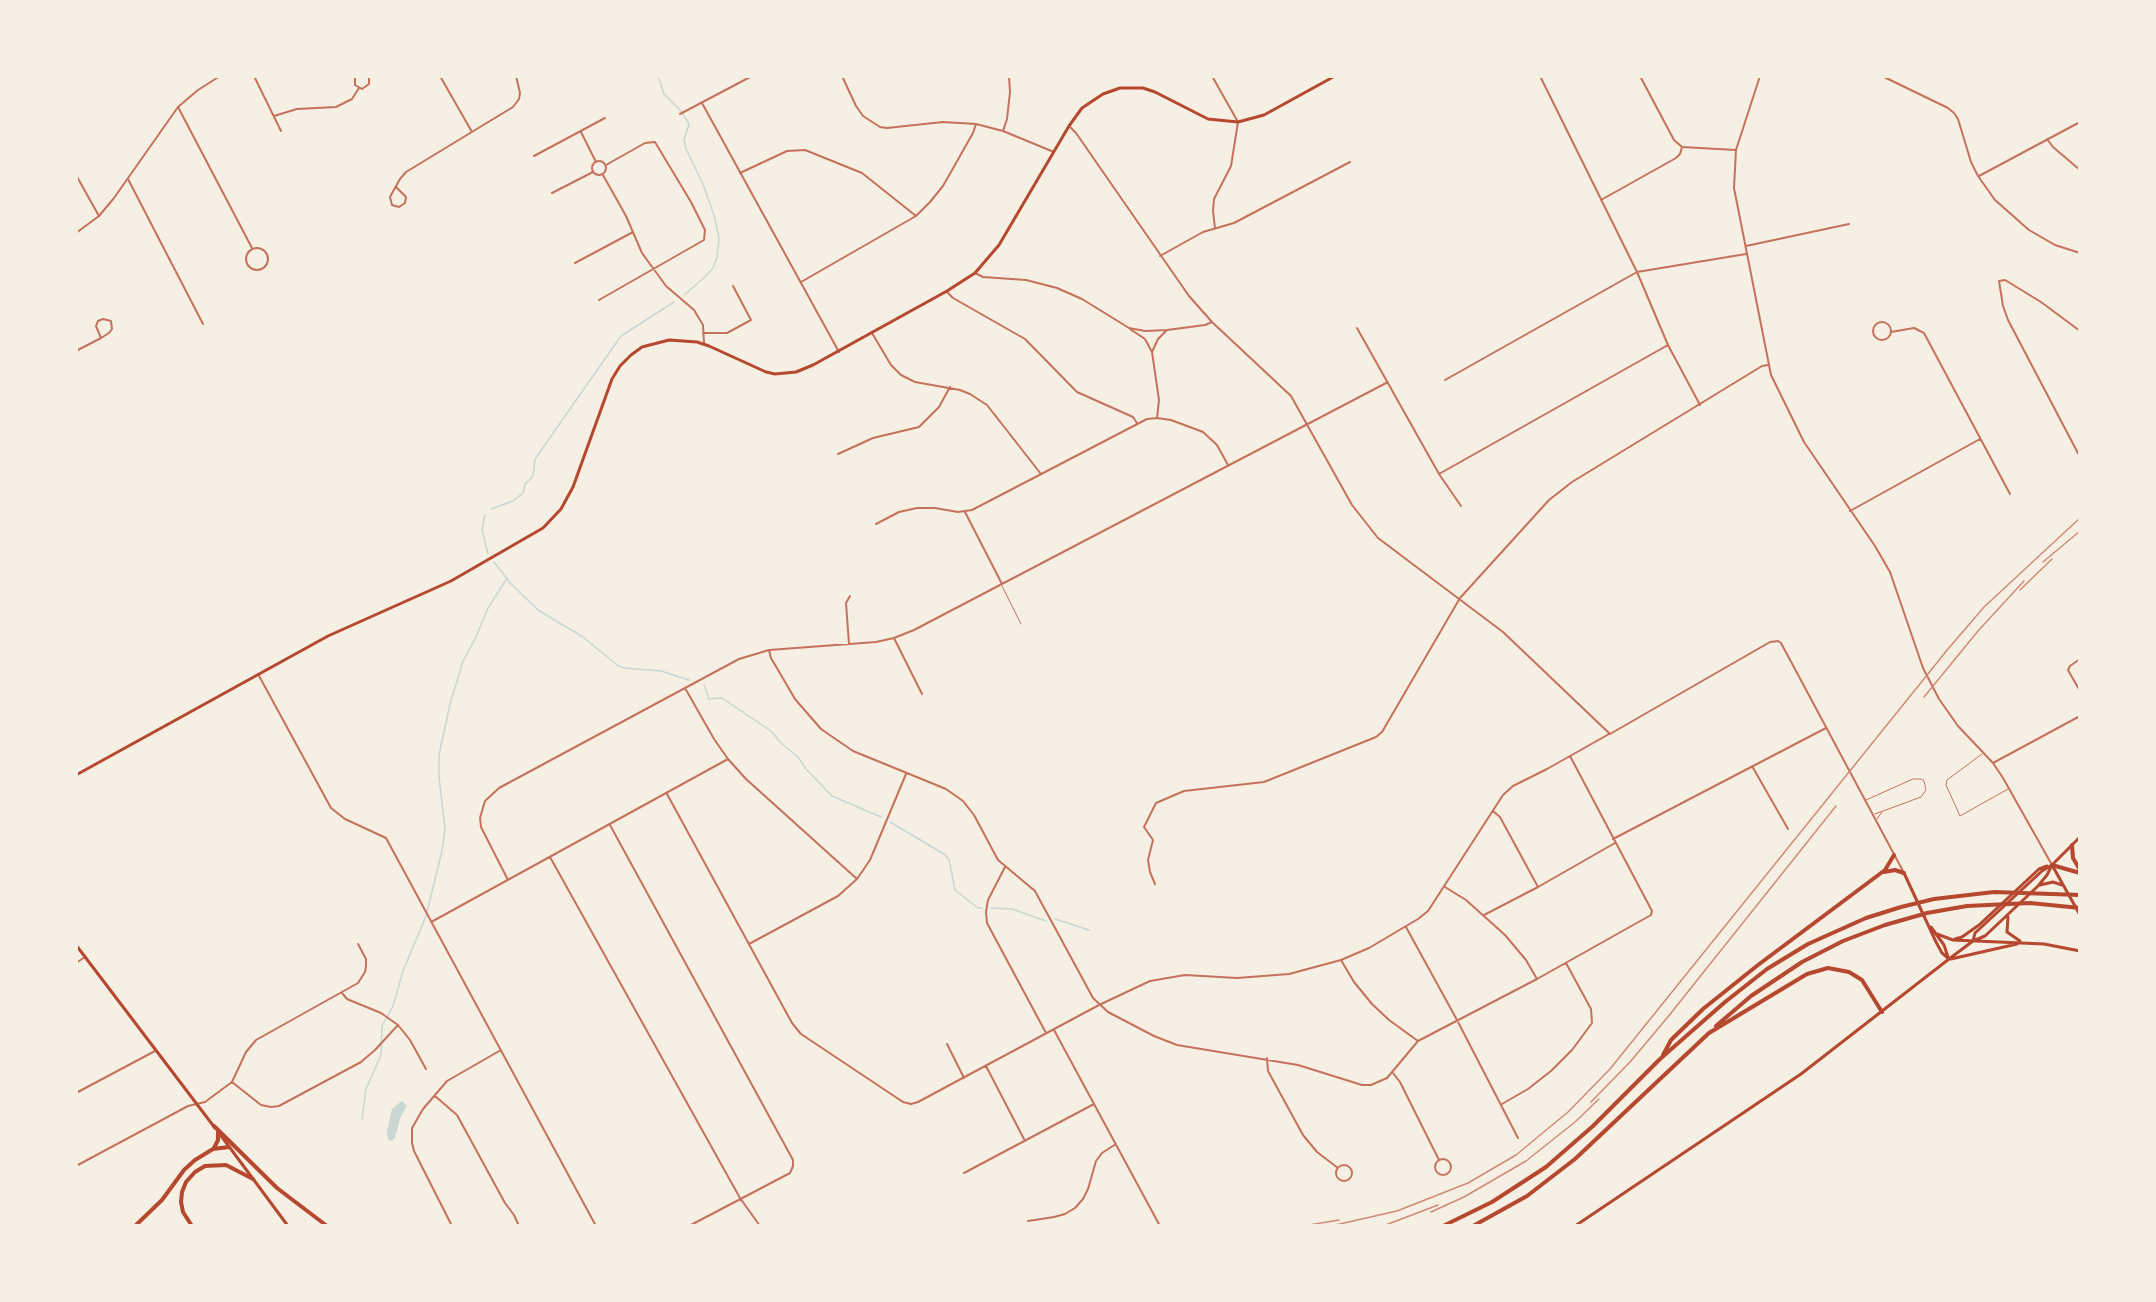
<!DOCTYPE html>
<html>
<head>
<meta charset="utf-8">
<style>
  body { margin:0 }
  #map { position:relative; width:2156px; height:1302px; overflow:hidden; background:#f6efe4; font-family:Karla,sans-serif }
  canvas { display:block }
  .frame { position:absolute; inset:0; border:78px solid #f6efe4; pointer-events:none }
</style>
</head>
<body>
<div id="map">
<canvas width="2156" height="1302"></canvas>
<div class="frame"></div>
</div>
<script>
const ctx = document.querySelector('canvas').getContext('2d');
ctx.lineJoin = 'round';
function fillPath(path, color) {
  ctx.fillStyle = color;
  ctx.fill(path, 'evenodd');
}
function toPath(rows) {
  const path = new Path2D();
  for (const r of rows) {
    if (r.length === 3) {
      path.moveTo(r[0] + r[2], r[1]);
      path.arc(r[0], r[1], r[2], 0, 2 * Math.PI);
      continue;
    }
    path.moveTo(r[0], r[1]);
    for (let i = 2; i < r.length; i += 2) path.lineTo(r[i], r[i + 1]);
  }
  return path;
}
function trace(path, color, width, dash) {
  ctx.strokeStyle = color;
  ctx.lineWidth = width;
  ctx.lineCap = dash ? 'butt' : 'round';
  ctx.setLineDash(dash || []);
  ctx.stroke(path);
}
const water = toPath([
  [402,1101,407,1106,401,1116,395,1137,392,1141,388,1140,387,1131,392,1109]
]);
const stream = toPath([
  [658,76,664,94,681,111,689,124,684,140,686,149,703,184,714,215,719,238,717,258,713,268,705,277,684,295],
  [491,509,513,501,523,493,525,484,533,476,535,459,621,336,674,302],
  [485,515,482,530,488,554],
  [494,562,511,584,538,610,583,637,617,665,624,668,661,671,689,680],
  [704,685,709,699,722,698,771,731,781,743,798,757,806,769,832,796,881,817],
  [890,822,944,854,949,859,955,890,978,908,982,908],
  [991,908,1012,909,1046,921],
  [1055,919,1089,930],
  [362,1119,366,1089,381,1055,382,1026,393,1006,403,971,426,916,442,851,445,829,439,777,439,755,450,704,463,661,476,637,488,608,507,578,508,579]
]);
const service = toPath([
  [1002,586,1021,624],
  [1982,754,1947,780,1946,785,1960,816,2008,789],
  [1866,800,1913,779,1921,779,1924,781,1926,790,1921,797,1875,814],
  [1877,819,1882,812]
]);
const minor = toPath([
  [254,76,281,131],
  [355,76,355,85,362,89,369,84,369,76],
  [440,76,472,132],
  [842,76,856,106,863,116,880,127,887,128,943,122,976,124,1003,131,1054,152],
  [1212,76,1238,122,1231,166,1214,199,1213,211,1215,228],
  [1540,76,1637,272,1668,345,1700,405],
  [1640,76,1674,140,1682,147],
  [1882,76,1948,108,1954,113,1958,119,1971,162,1978,176,1995,200,2029,230,2055,245,2080,253],
  [702,103,839,352],
  [178,107,252,248],
  [680,114,752,76],
  [274,116,297,109,336,107,352,99,359,88],
  [1003,131,1007,119,1010,92,1009,76],
  [581,132,596,162],
  [2047,139,2053,147,2080,170],
  [1682,147,1736,150],
  [534,156,605,118],
  [599,168,7],
  [740,173,787,151,805,150,862,173,916,216],
  [76,175,99,216],
  [603,175,626,216,642,253,666,286,694,310,703,325,704,343],
  [1979,176,2080,122],
  [128,179,203,324],
  [396,187,406,197,405,203,399,207,392,205,390,197,391,195,400,179,406,172,513,107,519,99,520,93,516,76],
  [552,193,593,172],
  [1601,200,1676,158,1680,154,1682,147],
  [1746,246,1849,224],
  [257,259,11],
  [1160,256,1203,232,1234,223,1350,162],
  [575,263,633,232],
  [975,273,983,277,1026,280,1057,288,1082,299,1129,328,1145,331,1167,330,1205,325,1212,322],
  [801,282,916,216,930,202,943,186,973,133,976,124],
  [947,292,953,298,1025,339,1077,392,1133,417,1137,423],
  [599,300,704,240,705,230,691,202,655,142,645,143,606,165],
  [103,319,111,321,112,329,109,333,101,338,96,326,98,321,103,319],
  [1882,331,9],
  [1357,328,1439,474,1461,506],
  [1130,329,1145,339,1152,352,1159,400,1157,418],
  [2080,331,2041,302,2005,280,1999,281,2003,306,2008,320,2080,457],
  [1891,332,1914,328,1924,333,2010,494],
  [703,333,727,333,751,320,733,286],
  [872,333,891,365,901,375,915,382,960,390,970,394,987,405,1041,474],
  [76,351,101,338],
  [1152,352,1158,339,1167,330],
  [1445,380,1637,272,1746,254],
  [838,454,873,438,919,427,939,407,950,387],
  [1439,474,1668,345],
  [1850,511,1980,439],
  [965,512,1002,584],
  [876,524,899,512,917,508,935,508,958,512,972,510,1147,419,1157,418,1171,420,1203,432,1217,445,1228,465],
  [894,638,922,694],
  [849,644,846,603,850,596],
  [769,650,771,658,795,699,821,729,853,751,946,789,963,801,974,815,998,860,1035,891,1093,998,1108,1012,1154,1036,1177,1045,1298,1065,1362,1085,1371,1085,1387,1078,1418,1041,1537,979,1651,915,1652,911,1570,756],
  [2080,659,2070,666,2068,670,2080,691],
  [258,674,331,808,345,819,386,838,596,1226],
  [685,688,714,739,728,759,746,779,857,879],
  [1993,763,2080,716],
  [1752,766,1788,829],
  [667,794,792,1023,801,1034,903,1102,911,1104,918,1102,1099,1005,1150,981,1185,975,1237,978,1289,974,1341,960,1369,948,1418,919,1428,911,1503,795,1513,786,1547,769,1609,734],
  [1493,811,1500,817,1538,887],
  [610,825,793,1160,793,1166,790,1173,689,1226],
  [1613,839,1826,728],
  [550,857,740,1198,760,1226],
  [1005,867,988,900,986,912,987,923,1046,1033],
  [508,880,481,827,480,818,485,801,499,788,739,659,769,650,876,642,894,638,914,630,1388,382],
  [1155,884,1150,872,1148,860,1153,840,1144,827,1156,803,1184,791,1264,782,1376,737,1382,732,1460,598,1549,500,1572,482,1762,366,1768,365],
  [1445,887,1466,900,1505,935,1526,960,1537,979],
  [1484,915,1538,887,1615,843],
  [433,921,728,759],
  [1406,927,1457,1020,1518,1138],
  [749,944,838,896,857,879,870,860,906,774],
  [1341,960,1354,982,1372,1004,1389,1020,1418,1041],
  [76,963,85,957],
  [342,993,347,999,381,1013,398,1025,410,1040,426,1069],
  [1054,1030,1160,1226],
  [947,1044,964,1078],
  [1267,1058,1268,1071,1303,1135,1317,1152,1338,1168],
  [986,1066,1025,1141],
  [1393,1073,1400,1082,1439,1160],
  [232,1082,261,1105,271,1107,279,1106,361,1062,375,1050,398,1025],
  [76,1093,155,1051],
  [435,1096,457,1115,505,1203,514,1215,519,1226],
  [1502,1104,1528,1089,1551,1071,1572,1050,1592,1023,1591,1009,1566,963],
  [1443,1167,8],
  [1344,1173,8],
  [76,1166,188,1106,205,1102,232,1082,246,1052,256,1040,358,983,365,972,366,966,366,959,358,944],
  [964,1173,1094,1104],
  [1028,1221,1054,1217,1065,1214,1075,1208,1083,1199,1088,1189,1096,1161,1102,1153,1116,1144],
  [452,1226,414,1151,412,1143,412,1128,423,1109,447,1081,501,1050]
]);
const tertiary = toPath([
  [1760,76,1736,150,1734,188,1771,375,1804,442,1875,546,1890,572,1923,668,1939,699,1958,726,1993,763,2003,778,2052,865],
  [1069,126,1076,133,1189,296,1212,322,1291,396,1352,505,1378,538,1503,632,1610,734,1770,642,1778,641,1781,643,1903,871],
  [76,233,99,216,114,198,178,107,198,90,220,76]
]);
const secondary = toPath([
  [76,775,328,636,451,581,543,528,561,509,573,487,612,379,620,366,631,355,642,347,669,340,697,342,709,346,766,372,775,374,796,372,813,365,947,291,975,273,999,245,1069,126,1082,108,1103,94,1120,88,1143,88,1155,92,1208,119,1238,122,1264,115,1335,76],
  [2052,865,2080,915],
  [1904,873,1936,942,1942,953,1949,959],
  [2040,885,2053,882,2062,885],
  [2008,917,2007,932,2020,941],
  [1931,927,1944,945,1948,957],
  [1937,934,1953,940,2044,944,2080,951],
  [1955,939,1962,937,1979,925,2039,869,2047,866],
  [1973,941,1975,933,2042,871,2052,865,2080,837],
  [76,945,215,1128],
  [1951,959,2017,944],
  [219,1133,288,1226],
  [1575,1226,1801,1074,1949,959,1973,941,1985,936,2038,886,2047,875,2052,865]
]);
const motorway = toPath([
  [2072,845,2073,858,2080,870],
  [2052,865,2080,873],
  [1884,872,1895,870,1904,873],
  [1716,1026,1751,996,1802,962,1843,941,1885,925,1927,913,1967,906,2030,903,2080,908],
  [1663,1055,1671,1040,1703,1009,1758,965,1885,870,1894,855],
  [214,1126,277,1188,327,1226],
  [214,1148,218,1140,218,1132],
  [135,1226,162,1200,184,1170,195,1160,213,1149,229,1147],
  [192,1226,183,1212,181,1202,182,1192,186,1182,195,1172,205,1166,226,1165,253,1179],
  [1443,1226,1492,1202,1546,1167,1593,1126,1660,1059,1725,1002,1767,969,1808,944,1866,918,1901,907,1934,899,1994,892,2080,895],
  [1473,1226,1527,1196,1575,1159,1709,1033,1807,974,1828,968,1849,972,1862,980,1882,1012]
]);
const rail = toPath([
  [2043,562,2080,531],
  [2020,590,2052,559],
  [1924,697,1978,631,2024,581],
  [1591,1102,1630,1062,1667,1018,1836,806],
  [1431,1212,1464,1197,1526,1161,1575,1122,1599,1099],
  [1303,1226,1339,1220],
  [1331,1226,1397,1211,1468,1183,1516,1155,1568,1112,1610,1069,1948,649,1984,607,2080,518],
  [1383,1226,1438,1205]
]);
fillPath(water, '#c9d6d2');
trace(stream, '#c9d6d2', 1.5);
trace(service, '#c5725c', 1);
trace(minor, '#c5725c', 2);
trace(tertiary, '#c5725c', 2);
trace(secondary, '#b5482f', 3);
trace(motorway, '#b5482f', 4);
trace(rail, '#cf8b77', 1.5);
</script>
</body>
</html>
